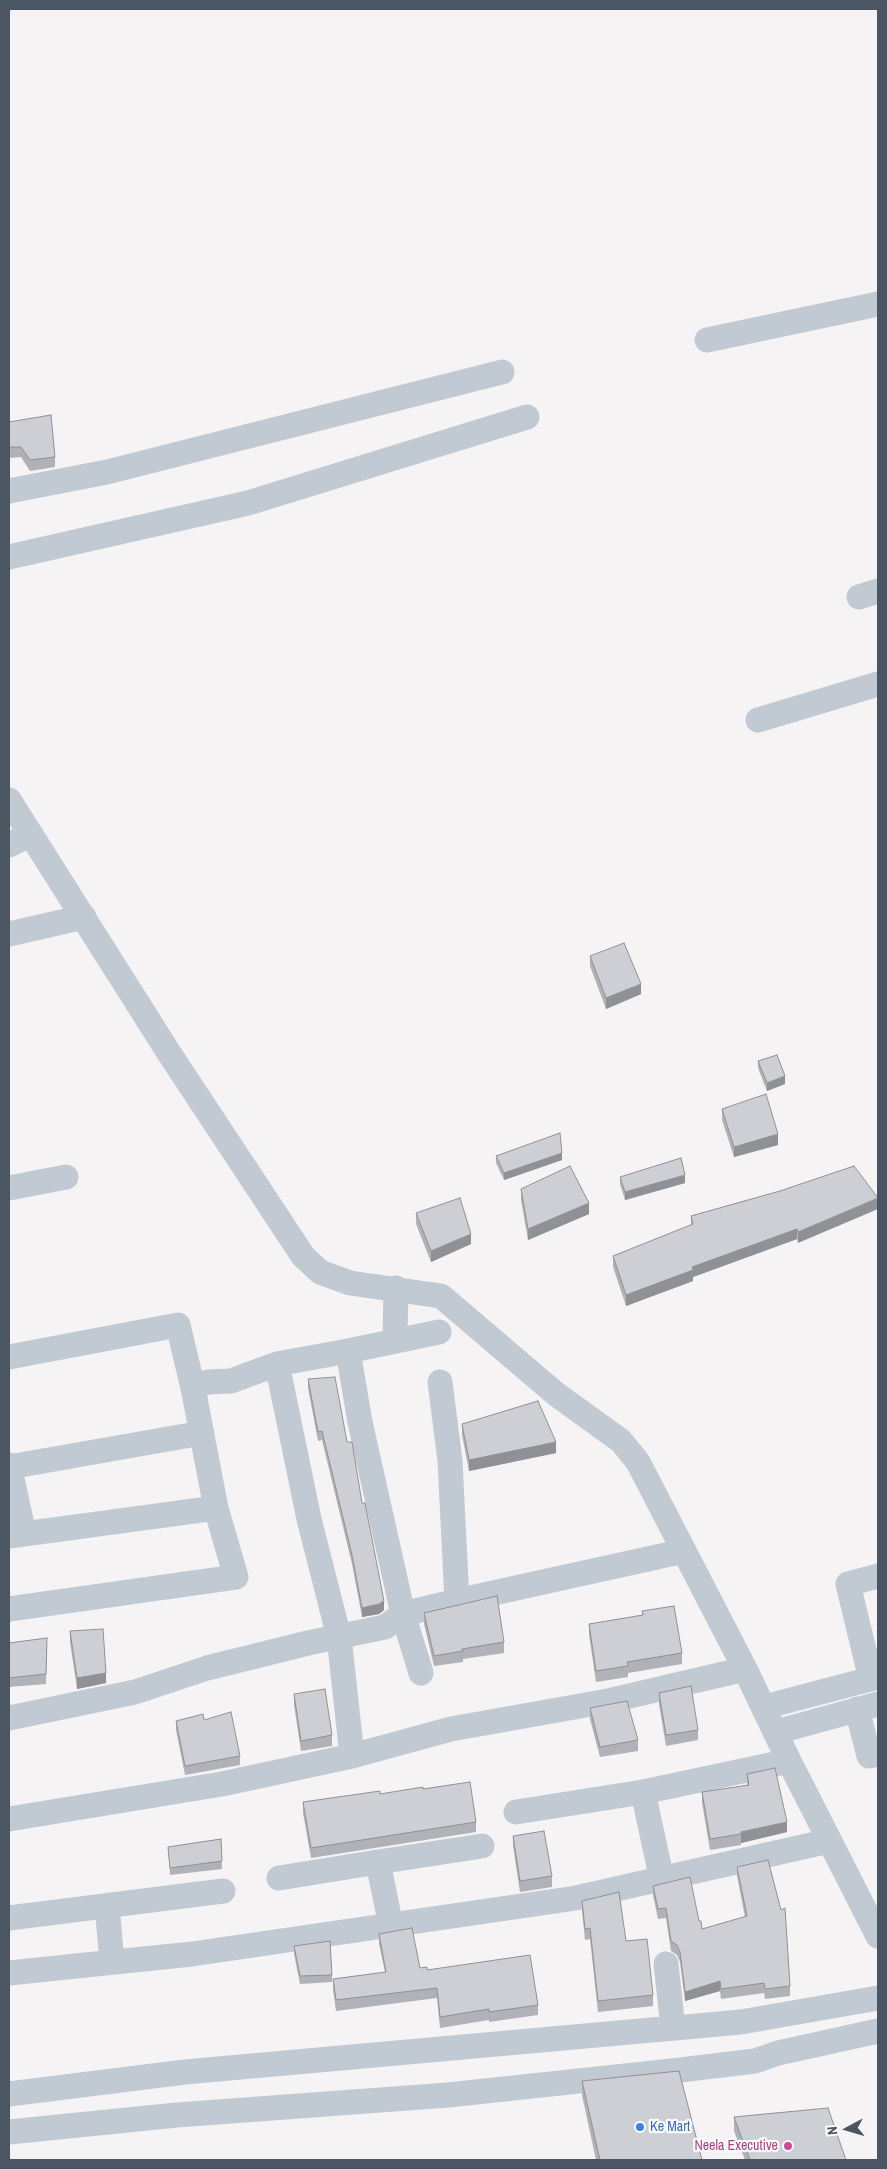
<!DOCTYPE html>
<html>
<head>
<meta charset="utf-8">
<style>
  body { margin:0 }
  #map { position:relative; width:887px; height:2169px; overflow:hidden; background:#f5f3f3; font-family:"Archivo Narrow",sans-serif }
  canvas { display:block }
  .frame { position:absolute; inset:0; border:10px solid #4a5661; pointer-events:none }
  .north { position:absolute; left:822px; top:2104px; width:50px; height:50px; -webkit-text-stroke:4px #fff; paint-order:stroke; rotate:264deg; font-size:14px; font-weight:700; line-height:20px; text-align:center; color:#4a5661 }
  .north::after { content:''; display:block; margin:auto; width:18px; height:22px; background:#4a5661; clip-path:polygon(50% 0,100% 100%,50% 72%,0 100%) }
</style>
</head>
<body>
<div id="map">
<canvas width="887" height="2169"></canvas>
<div class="frame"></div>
<div class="north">N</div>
</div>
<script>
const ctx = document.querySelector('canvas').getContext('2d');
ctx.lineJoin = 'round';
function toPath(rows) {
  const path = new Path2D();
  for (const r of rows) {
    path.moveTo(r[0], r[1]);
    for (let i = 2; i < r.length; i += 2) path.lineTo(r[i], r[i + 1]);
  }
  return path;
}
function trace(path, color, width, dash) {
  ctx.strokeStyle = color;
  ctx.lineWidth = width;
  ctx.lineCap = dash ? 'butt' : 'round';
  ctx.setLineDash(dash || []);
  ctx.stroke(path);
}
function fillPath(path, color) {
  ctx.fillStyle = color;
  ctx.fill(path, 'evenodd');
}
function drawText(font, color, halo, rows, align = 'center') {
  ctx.font = font + ' "Archivo Narrow",sans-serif';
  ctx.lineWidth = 4.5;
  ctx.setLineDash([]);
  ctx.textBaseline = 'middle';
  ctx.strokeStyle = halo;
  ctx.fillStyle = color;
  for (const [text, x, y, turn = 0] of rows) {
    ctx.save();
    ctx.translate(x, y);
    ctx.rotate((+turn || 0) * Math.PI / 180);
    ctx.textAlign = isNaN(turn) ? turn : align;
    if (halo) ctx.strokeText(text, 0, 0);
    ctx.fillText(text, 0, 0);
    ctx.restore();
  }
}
const minor = toPath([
  [707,340,878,304],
  [9,491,107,472,502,372],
  [9,557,248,503,527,417],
  [859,597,878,591],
  [758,720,878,684],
  [9,800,169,1053,303,1256,320,1272,350,1283,441,1296,556,1394,621,1441,638,1462,745,1669,789,1761,878,1936],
  [9,845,31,834],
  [9,934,84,917],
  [9,1188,66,1177],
  [395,1341,396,1288],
  [348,1351,439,1332],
  [9,1357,178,1325,193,1388,216,1508,236,1577,9,1609],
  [440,1382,450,1461,457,1601],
  [193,1388,208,1382,231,1381,277,1364],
  [9,1465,24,1534],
  [9,1467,202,1433],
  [9,1536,216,1508],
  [871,1679,848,1584,878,1576],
  [764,1707,878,1677],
  [857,1709,869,1756,878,1754],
  [9,1718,135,1692,207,1668,308,1643,385,1627,403,1614,457,1601,684,1551],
  [776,1732,878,1704],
  [352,1756,339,1637,309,1519,277,1364,348,1351,360,1422,403,1614,421,1673],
  [516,1812,643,1792],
  [9,1819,222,1784,352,1756,451,1729,608,1701,745,1669],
  [378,1862,482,1846],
  [279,1878,378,1862,391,1926],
  [662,1880,643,1792,789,1761],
  [107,1906,112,1962],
  [9,1918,223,1891],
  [666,1964,673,2028],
  [9,1973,192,1954,576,1898,829,1841],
  [9,2094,185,2072,741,2022,878,1998],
  [9,2132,177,2115,448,2095,672,2071,755,2061,778,2053,878,2031]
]);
const wall = toPath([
  [9,422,55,457,55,467,30,471,21,457,9,458],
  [590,956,641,994,606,1009,590,966],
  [758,1061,785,1084,767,1091,758,1068],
  [722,1109,778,1145,734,1157,722,1120],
  [496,1156,562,1160,504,1180,496,1163],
  [854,1166,798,1243,797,1239,693,1277,693,1281,626,1306,613,1267,613,1256,691,1225,691,1216,780,1191],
  [620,1177,685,1183,625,1200,620,1184],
  [521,1189,589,1214,528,1240,521,1200],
  [416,1213,471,1244,431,1262,416,1224],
  [308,1379,347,1442,362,1503,384,1610,379,1614,362,1617,352,1564,322,1440,318,1441,308,1388],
  [462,1424,556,1453,469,1471,462,1435],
  [642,1611,682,1653,682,1664,628,1673,628,1677,596,1682,589,1635,589,1624,642,1615],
  [424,1613,504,1642,504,1653,463,1659,463,1662,434,1666,424,1624],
  [70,1631,106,1683,77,1689,70,1642],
  [47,1638,46,1684,9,1687,9,1643],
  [659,1693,698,1730,698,1740,666,1746,659,1704],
  [294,1694,332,1735,332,1746,301,1751,294,1705],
  [590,1708,638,1740,638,1751,600,1757,590,1719],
  [204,1720,240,1756,240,1765,185,1775,176,1730,176,1721],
  [747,1774,787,1832,741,1843,741,1845,710,1850,702,1803,702,1792,747,1785],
  [423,1789,476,1822,476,1832,311,1858,303,1813,303,1802],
  [513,1836,552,1876,552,1887,520,1892,513,1846],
  [221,1839,222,1869,170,1875,168,1847],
  [737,1867,790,1986,790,1996,765,1999,764,1993,721,1999,720,1991,685,2001,680,1962,677,1955,671,1951,666,1918,658,1919,653,1895,653,1886,699,1921,702,1929,745,1917,737,1876],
  [582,1901,626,1941,653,1995,653,2006,598,2012,590,1939,585,1940,582,1911],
  [379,1934,420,1968,538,2005,538,2015,489,2022,489,2020,440,2028,437,1998,336,2011,333,1989,333,1979,385,1972,379,1944],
  [294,1946,332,1975,332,1982,300,1984,294,1954],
  [582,2081,702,2160,596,2160,582,2095],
  [734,2117,846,2160,745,2160,734,2131]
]);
const shadedWall = toPath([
  [641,984,641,994,606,1009,606,998],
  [785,1076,785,1084,767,1091,767,1083],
  [778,1134,778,1145,734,1157,734,1147],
  [562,1153,562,1160,504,1180,504,1173],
  [685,1175,685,1183,625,1200,625,1192],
  [878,1198,878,1209,798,1243,798,1232],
  [589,1203,589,1214,528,1240,528,1229],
  [797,1229,797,1239,693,1277,693,1281,626,1306,626,1295,692,1267],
  [471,1234,471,1244,431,1262,431,1251],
  [556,1442,556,1453,469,1471,469,1460],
  [384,1601,384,1610,379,1614,362,1617,362,1608],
  [106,1673,106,1683,77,1689,77,1678],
  [787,1822,787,1832,741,1843,741,1832],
  [720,1981,720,1991,685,2001,685,1992]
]);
const building = toPath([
  [51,415,55,457,30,460,21,447,9,447,9,422,51,415],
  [624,943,641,984,606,998,590,956,624,943],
  [777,1055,785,1076,767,1083,758,1061,777,1055],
  [766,1094,778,1134,734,1147,722,1109,766,1094],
  [560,1133,562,1153,504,1173,496,1156,560,1133],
  [681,1158,685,1175,625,1192,620,1177,681,1158],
  [570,1166,589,1203,528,1229,521,1189,570,1166],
  [854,1166,878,1198,798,1232,797,1229,692,1267,693,1270,626,1295,613,1256,693,1224,691,1216,780,1191,854,1166],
  [460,1198,471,1234,431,1251,416,1213,460,1198],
  [335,1377,347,1442,352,1442,362,1503,365,1503,384,1601,379,1604,362,1608,352,1555,322,1431,318,1432,308,1379,335,1377],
  [538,1401,556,1442,469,1460,462,1424,538,1401],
  [497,1596,504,1642,462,1649,463,1651,434,1656,424,1613,497,1596],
  [674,1606,682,1653,627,1662,628,1666,596,1671,589,1624,643,1615,642,1611,674,1606],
  [103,1629,106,1673,77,1678,70,1631,103,1629],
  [47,1638,46,1674,9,1678,9,1643,47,1638],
  [691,1686,698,1730,666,1735,659,1693,691,1686],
  [325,1689,332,1735,301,1741,294,1694,325,1689],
  [627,1701,638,1740,600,1747,590,1708,627,1701],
  [231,1712,240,1756,185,1766,176,1721,203,1714,204,1720,231,1712],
  [775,1768,787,1822,741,1832,741,1834,710,1839,702,1792,749,1785,747,1774,775,1768],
  [470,1782,476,1822,311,1848,303,1802,380,1791,380,1794,423,1787,423,1789,470,1782],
  [544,1831,552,1876,520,1881,513,1836,544,1831],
  [221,1839,222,1861,170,1868,168,1847,221,1839],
  [768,1860,781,1910,785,1908,790,1986,765,1989,764,1983,721,1989,720,1981,685,1992,680,1952,677,1945,671,1941,666,1908,658,1909,653,1886,690,1877,699,1921,701,1921,702,1929,747,1916,737,1867,768,1860],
  [619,1892,626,1941,647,1939,653,1995,598,2001,590,1928,585,1929,582,1901,619,1892],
  [412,1928,420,1968,427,1967,427,1970,530,1955,538,2005,489,2012,489,2009,440,2017,437,1988,336,2000,333,1979,386,1972,379,1934,412,1928],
  [330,1941,332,1975,300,1976,294,1946,330,1941],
  [679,2071,702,2160,600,2160,582,2081,679,2071],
  [828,2108,846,2160,750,2160,734,2117,828,2108]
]);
const markers = [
  [640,2127,5,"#3f7fe0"],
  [788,2146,5,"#d1479c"]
];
const shopNames = [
  ["Ke Mart",650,2127]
];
const hotelNames = [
  ["Neela Executive",778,2146]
];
trace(minor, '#c1cad2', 25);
fillPath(wall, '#b0b2b7');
fillPath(shadedWall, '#909195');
fillPath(building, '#cdcfd5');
trace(building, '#909195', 1);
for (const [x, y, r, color] of markers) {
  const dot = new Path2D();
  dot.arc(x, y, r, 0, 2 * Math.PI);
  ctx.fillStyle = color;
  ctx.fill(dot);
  trace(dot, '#fff', 2);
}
drawText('14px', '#366cbe', '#fff', shopNames, 'left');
drawText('14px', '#b23c85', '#fff', hotelNames, 'right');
</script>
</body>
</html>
